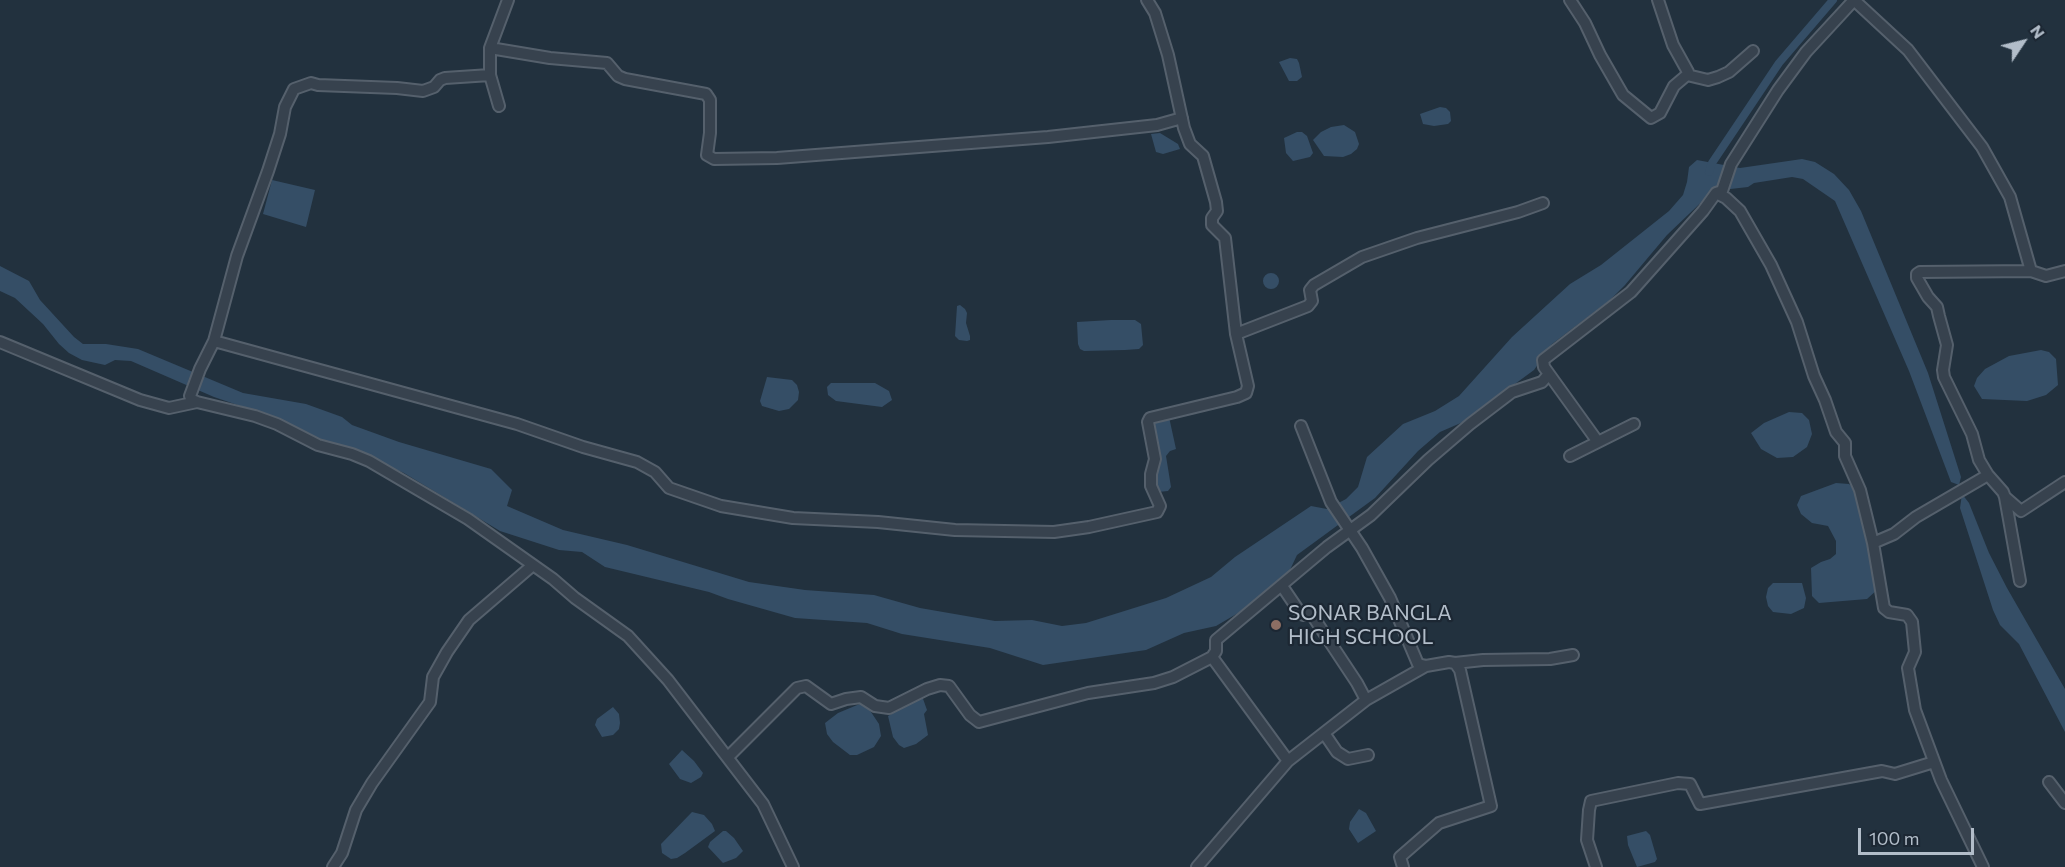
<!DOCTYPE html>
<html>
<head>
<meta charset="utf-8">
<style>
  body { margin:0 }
  #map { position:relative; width:2065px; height:867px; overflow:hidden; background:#22313e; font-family:Commissioner,sans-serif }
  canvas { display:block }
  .north { position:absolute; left:1993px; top:12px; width:60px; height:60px; -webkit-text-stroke:4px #1c2733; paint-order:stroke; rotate:55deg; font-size:16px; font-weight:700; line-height:24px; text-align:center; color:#b2bdc9 }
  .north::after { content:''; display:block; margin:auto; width:21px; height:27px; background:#b2bdc9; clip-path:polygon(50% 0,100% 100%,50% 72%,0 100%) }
  .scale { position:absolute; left:1858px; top:828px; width:116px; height:27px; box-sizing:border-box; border:3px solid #b2bdc9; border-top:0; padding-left:8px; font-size:18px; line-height:21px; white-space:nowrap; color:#b2bdc9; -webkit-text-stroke:4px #1c2733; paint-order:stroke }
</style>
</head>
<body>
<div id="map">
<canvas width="2065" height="867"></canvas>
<div class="north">N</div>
<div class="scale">100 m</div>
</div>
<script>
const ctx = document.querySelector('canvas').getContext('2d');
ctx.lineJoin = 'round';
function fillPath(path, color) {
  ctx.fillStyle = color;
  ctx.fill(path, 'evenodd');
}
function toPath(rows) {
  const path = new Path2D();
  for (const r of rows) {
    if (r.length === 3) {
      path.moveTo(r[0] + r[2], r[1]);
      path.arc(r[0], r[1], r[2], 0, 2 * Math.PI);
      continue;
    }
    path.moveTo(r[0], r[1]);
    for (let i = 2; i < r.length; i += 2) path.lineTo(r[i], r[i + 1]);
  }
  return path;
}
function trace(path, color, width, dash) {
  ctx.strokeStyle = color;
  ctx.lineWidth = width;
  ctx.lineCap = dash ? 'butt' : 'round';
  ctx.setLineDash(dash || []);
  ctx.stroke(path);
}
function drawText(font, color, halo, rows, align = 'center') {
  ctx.font = font + ' Commissioner,sans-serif';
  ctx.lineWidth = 4.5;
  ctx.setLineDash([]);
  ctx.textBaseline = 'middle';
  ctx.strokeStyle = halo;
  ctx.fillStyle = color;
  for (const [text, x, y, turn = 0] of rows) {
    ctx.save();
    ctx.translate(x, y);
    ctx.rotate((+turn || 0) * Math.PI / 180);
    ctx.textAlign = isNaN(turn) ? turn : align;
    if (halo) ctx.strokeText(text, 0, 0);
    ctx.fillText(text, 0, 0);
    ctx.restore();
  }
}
const water = toPath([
  [1290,58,1297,59,1299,63,1302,77,1297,81,1289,81,1279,62],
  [1440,107,1446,108,1450,112,1451,121,1448,124,1434,126,1423,124,1420,114],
  [1344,125,1355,132,1359,144,1357,149,1351,154,1343,157,1324,156,1313,140,1321,132,1331,127],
  [1297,132,1302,132,1307,136,1313,153,1310,157,1293,161,1286,153,1284,138],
  [1160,133,1178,144,1180,149,1163,154,1156,152,1151,134],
  [1802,159,1815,162,1834,174,1849,190,1861,211,1928,373,1961,477,1959,485,1951,482,1909,371,1835,201,1803,179,1792,177,1754,183,1748,187,1713,191,1667,235,1625,285,1609,301,1552,344,1534,370,1463,422,1440,432,1418,451,1375,498,1297,555,1288,574,1250,606,1216,626,1184,633,1146,650,1043,665,990,648,902,634,867,623,795,618,728,599,709,592,605,567,582,552,559,550,500,531,404,473,348,449,340,448,304,435,270,416,214,397,131,361,115,360,105,365,82,360,69,353,59,344,43,324,15,298,0,291,0,266,29,281,40,300,74,337,83,344,106,344,138,349,243,393,306,404,342,417,352,425,399,442,491,469,512,490,507,506,563,530,627,545,749,582,805,590,874,595,920,608,995,621,1032,620,1062,626,1086,623,1166,598,1211,577,1235,557,1311,506,1327,509,1346,499,1358,487,1367,457,1403,424,1435,411,1459,396,1512,337,1570,284,1601,265,1669,211,1683,195,1687,182,1689,167,1697,160,1740,168],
  [272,180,315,190,306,227,263,214],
  [1271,281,8],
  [960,305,965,309,967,313,966,323,970,336,970,340,967,341,959,340,955,336,957,306],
  [1111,320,1135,320,1141,324,1143,345,1139,349,1125,350,1084,351,1080,349,1078,344,1077,322],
  [2041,350,2049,352,2056,359,2058,385,2046,395,2027,401,1982,399,1974,386,1977,378,1985,369,2009,356],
  [767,377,792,380,797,385,799,392,798,400,789,409,779,411,762,406,760,401],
  [831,383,875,383,889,391,892,400,882,407,836,401,828,395,827,387],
  [1789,412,1802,413,1809,420,1812,434,1807,447,1793,457,1777,458,1761,449,1751,433,1764,423],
  [1169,417,1176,449,1170,451,1166,456,1171,487,1168,491,1158,492,1154,487,1152,421],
  [1836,483,1849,484,1853,487,1878,589,1867,599,1819,603,1812,596,1811,568,1821,562,1830,559,1836,554,1836,541,1828,526,1812,523,1801,514,1797,505,1801,496],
  [1962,494,1969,503,1989,553,2007,588,2065,689,2065,732,2019,644,2000,625,1993,610,1960,508],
  [1773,583,1802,583,1806,598,1804,608,1791,614,1773,612,1768,606,1766,597,1768,588],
  [922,696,927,710,924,714,928,735,916,744,904,748,899,745,893,737,888,716],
  [862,703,867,706,879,724,881,736,874,747,857,755,850,755,833,742,827,734,825,723,838,713],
  [613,707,619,714,620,723,619,729,613,735,602,737,595,725,597,719],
  [682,750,694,761,703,773,701,777,691,783,680,779,669,764],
  [1359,809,1366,813,1376,831,1358,843,1349,829,1350,822],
  [692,812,704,815,712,824,715,831,685,853,677,858,671,859,662,853,661,844],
  [723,831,726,831,734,838,743,851,736,858,723,863,708,847,710,842],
  [1646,831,1650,835,1657,859,1655,862,1637,867,1628,845,1627,836]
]);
const canal = toPath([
  [1709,172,1712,163,1779,63,1833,0]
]);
const minor = toPath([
  [508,0,490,48,490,75,445,78,440,80,434,87,423,91,397,88,318,85,311,83,294,89,285,107,280,134,268,171,237,256,214,341,200,369,190,396,192,400,197,402,255,416,277,424,318,445,352,454,369,461,468,519,553,579,575,598,628,636,668,680,763,804,793,867],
  [1570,0,1585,23,1600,55,1623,95,1651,118,1660,113,1674,86,1687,75,1688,72,1673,45,1658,0],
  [1854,0,1908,50,1982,147,2010,197,2031,271,2046,276,2065,271],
  [490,48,550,58,607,63,618,76,625,79,706,94,710,100,710,133,707,155,714,159,777,158,1048,137,1157,125,1182,118],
  [490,75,499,106],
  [1687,75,1708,80,1718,77,1729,72,1753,51],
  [1716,193,1726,198,1740,211,1771,265,1797,322,1814,376,1825,400,1836,432,1845,443,1845,456,1860,490,1873,543,1884,608,1889,612,1907,615,1912,622,1915,652,1908,668,1915,710,1941,780,1983,867],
  [1236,334,1308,306,1312,301,1310,290,1314,285,1362,257,1417,238,1518,212,1543,203],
  [214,341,517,424,583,447,637,462,655,472,669,488,721,506,793,518,878,522,955,530,1054,532,1089,527,1157,512,1160,506,1151,486,1151,474,1155,459,1148,422,1150,418,1237,397,1246,393,1248,386,1236,334,1225,238,1212,225,1212,218,1217,211,1216,202,1203,156,1190,144,1184,128,1168,55,1155,13,1147,0],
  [0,342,140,400,169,408,197,402],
  [1549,374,1598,442,1570,456],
  [1301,426,1331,502,1362,548,1390,598,1418,664,1426,666,1449,662,1455,663,1460,670,1491,806,1439,823,1400,857,1403,867],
  [1598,442,1634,424],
  [2005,497,2021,511,2065,482],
  [1873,543,1894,534,1916,517,1988,475],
  [2020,581,2005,497,2003,492,1988,475,1979,460,1972,434,1944,377,1943,370,1947,345,1939,316,1937,307,1928,297,1917,278,1917,274,1920,272,2031,271],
  [1282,586,1301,614,1304,615,1310,612,1357,683,1366,700,1288,761],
  [1455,663,1483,660,1550,659,1573,655],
  [1366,700,1426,666],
  [1324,733,1337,752,1348,759,1368,755],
  [728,757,797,688,806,686,831,704,846,699,861,697,875,706,889,708,927,689,940,685,949,686,970,715,979,722,1088,693,1154,683,1173,677,1212,657,1216,651,1216,640,1327,547,1371,515,1428,460,1470,424,1512,392,1542,382,1549,374,1544,367,1543,360,1631,292,1703,211,1716,193,1722,191,1731,164,1778,90,1806,52,1854,0],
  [2049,782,2065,803],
  [333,867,342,853,356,810,372,783,430,702,433,677,447,652,469,620,533,565],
  [1197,867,1288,761,1212,657],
  [1596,867,1587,840,1589,810,1591,801,1678,783,1690,784,1700,804,1882,771,1895,774,1934,762]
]);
const markers = [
  [1276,625,6,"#8d6e63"]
];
const poiNames = [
  ["SONAR BANGLA",1288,613],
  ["HIGH SCHOOL",1288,637]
];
fillPath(water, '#354e66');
trace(canal, '#354e66', 8);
trace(minor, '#55606c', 14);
trace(minor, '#37424e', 10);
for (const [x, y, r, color] of markers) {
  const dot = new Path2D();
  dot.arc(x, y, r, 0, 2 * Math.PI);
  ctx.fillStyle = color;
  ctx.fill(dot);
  trace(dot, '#1c2733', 2);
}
drawText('21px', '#b2bdc9', '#1c2733', poiNames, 'left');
</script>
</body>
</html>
